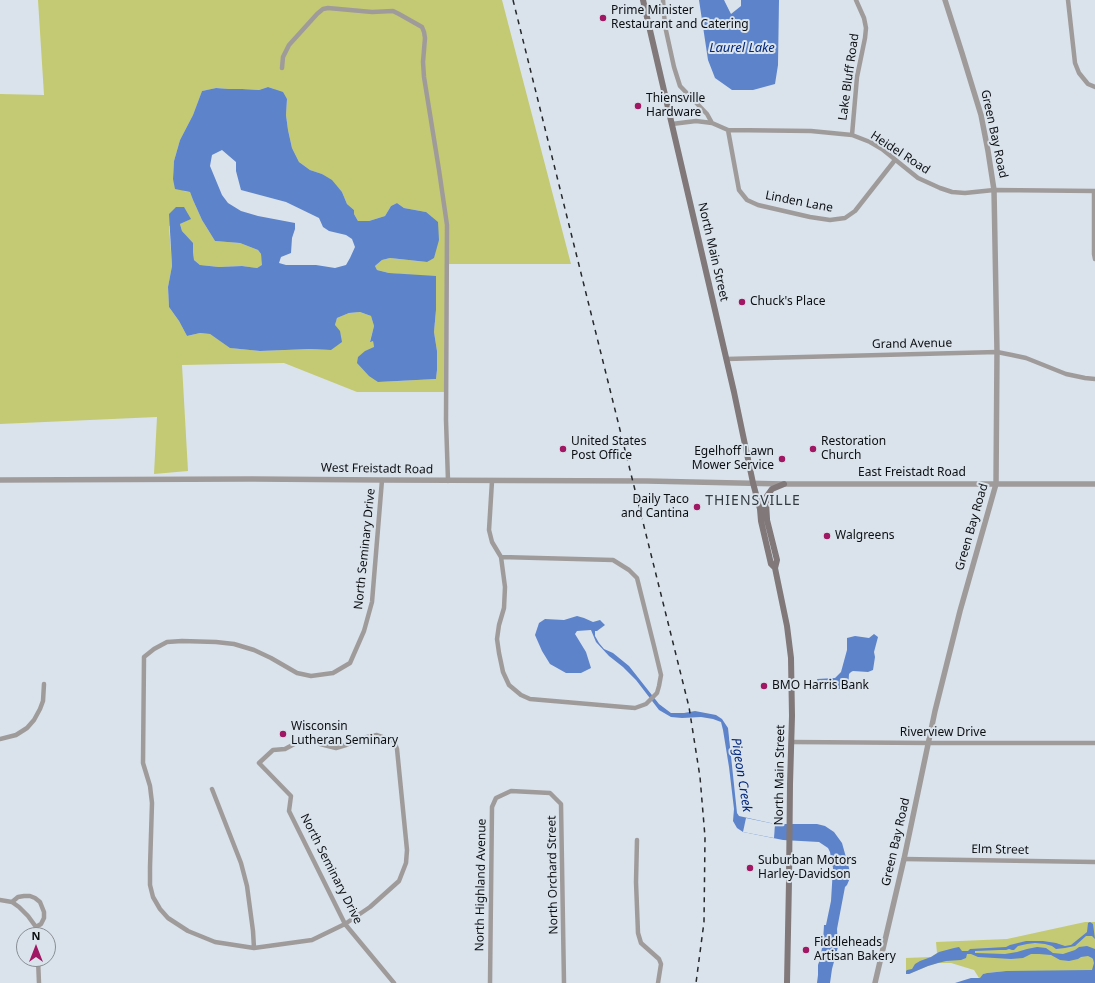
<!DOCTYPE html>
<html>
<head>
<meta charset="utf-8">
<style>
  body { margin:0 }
  #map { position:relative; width:1095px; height:983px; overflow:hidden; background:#dae3eb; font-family:"Noto Sans",sans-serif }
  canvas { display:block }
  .north { position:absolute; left:16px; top:927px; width:40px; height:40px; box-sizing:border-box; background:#dae3eb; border:1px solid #888e94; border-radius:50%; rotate:0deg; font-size:11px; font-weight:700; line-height:16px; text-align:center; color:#0c0f12 }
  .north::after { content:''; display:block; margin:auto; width:14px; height:18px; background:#a01864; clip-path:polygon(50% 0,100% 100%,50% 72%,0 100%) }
</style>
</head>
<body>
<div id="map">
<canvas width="1095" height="983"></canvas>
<div class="north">N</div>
</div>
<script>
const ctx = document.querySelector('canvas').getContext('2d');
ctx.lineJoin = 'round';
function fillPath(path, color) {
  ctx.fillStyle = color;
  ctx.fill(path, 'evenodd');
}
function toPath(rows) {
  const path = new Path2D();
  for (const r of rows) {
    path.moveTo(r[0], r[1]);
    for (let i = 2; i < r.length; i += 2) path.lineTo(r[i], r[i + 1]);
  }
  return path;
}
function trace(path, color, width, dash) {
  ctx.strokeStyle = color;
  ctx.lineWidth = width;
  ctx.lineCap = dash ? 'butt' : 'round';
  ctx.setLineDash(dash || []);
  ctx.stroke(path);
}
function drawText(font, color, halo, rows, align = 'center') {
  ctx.font = font + ' "Noto Sans",sans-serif';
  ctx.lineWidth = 4;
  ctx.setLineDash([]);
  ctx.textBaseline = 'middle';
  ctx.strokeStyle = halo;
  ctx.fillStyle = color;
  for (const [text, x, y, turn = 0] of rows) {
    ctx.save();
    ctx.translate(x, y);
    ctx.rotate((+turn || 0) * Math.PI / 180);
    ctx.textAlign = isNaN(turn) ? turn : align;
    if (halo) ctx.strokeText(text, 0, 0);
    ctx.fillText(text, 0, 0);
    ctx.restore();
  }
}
const green = toPath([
  [38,0,502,0,571,264,446,264,446,392,357,392,284,363,182,365,188,471,154,474,157,417,0,424,0,94,44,95],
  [268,87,274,89,287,99,286,115,288,130,292,148,299,162,310,170,322,174,342,192,347,204,354,210,354,214,358,221,369,221,385,216,391,206,397,203,404,208,426,212,427,262,390,258,382,260,375,266,377,270,389,273,409,275,436,310,434,332,437,351,437,370,436,379,378,382,374,347,373,341,370,341,374,326,371,316,360,312,349,313,337,318,335,325,331,350,310,349,260,351,231,348,210,334,200,333,187,336,179,321,169,307,168,287,172,266,169,226,190,219,180,224,182,231,192,243,193,252,194,260,200,265,219,267,242,266,257,268,263,265,261,254,258,250,240,243,215,241,202,220,193,200,190,192,184,191,173,179,174,161,180,140,193,115,202,91,216,88,229,89,242,89,259,90],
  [1085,922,1095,922,1095,972,1092,971,1006,971,987,973,983,974,981,978,979,978,974,970,951,963,938,963,928,966,909,974,906,974,906,958,931,957,937,953,936,942,1007,939]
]);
const water = toPath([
  [699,0,724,0,731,14,741,6,741,0,779,0,778,65,775,84,753,90,732,90,715,78,708,60],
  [268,87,283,92,287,99,286,115,288,130,292,148,299,162,310,170,322,174,332,180,342,192,347,204,354,210,354,214,358,221,369,221,385,216,391,206,397,203,404,208,426,212,438,222,439,240,434,258,427,262,390,258,382,260,375,266,377,270,389,273,436,276,436,310,434,332,437,351,437,370,436,379,378,382,369,376,357,363,358,357,365,351,374,347,373,341,370,342,374,326,371,316,360,312,349,313,337,318,335,325,340,331,342,342,331,350,310,349,260,351,230,348,210,334,200,333,187,336,179,321,169,307,168,287,172,266,169,214,176,207,184,207,191,219,180,224,182,231,193,243,193,252,194,260,200,265,219,267,242,266,257,268,262,265,261,254,258,250,240,243,215,241,202,220,193,200,190,192,175,189,173,179,174,161,180,140,193,115,202,91,216,88,229,89,242,89,259,90],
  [222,150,236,162,236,171,241,190,286,202,319,218,323,227,329,231,346,235,352,239,355,247,350,258,346,265,335,268,316,265,286,265,279,263,281,257,291,253,292,238,295,229,295,223,258,216,241,211,228,203,222,195,210,166,212,155],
  [577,616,584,618,593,622,600,620,605,625,597,631,595,631,595,636,599,643,604,649,613,653,629,666,659,704,671,713,684,713,695,711,716,715,722,719,728,728,737,813,739,816,775,824,817,824,825,826,834,832,842,843,849,868,850,878,847,885,845,887,837,929,838,947,832,969,830,983,817,983,818,975,818,965,820,959,823,942,824,925,826,925,831,901,833,868,830,852,828,848,819,842,783,840,743,832,737,828,733,821,734,809,729,767,723,730,721,722,713,719,701,717,682,718,671,717,659,710,636,680,623,667,609,656,596,642,591,630,577,631,575,634,586,652,591,668,581,673,566,673,550,664,542,651,535,635,539,623,545,619,564,620],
  [874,634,878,637,874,652,875,657,873,670,868,672,853,671,851,672,849,674,848,689,836,689,831,685,823,685,818,683,817,679,835,678,841,672,847,650,847,638,855,636,869,638],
  [1090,922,1093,924,1095,939,1092,936,1086,936,1075,946,1065,948,1056,949,1052,946,1045,944,1035,943,1027,944,1018,946,1014,950,1012,950,1009,949,1006,950,1000,950,975,951,975,953,1005,954,1017,952,1027,949,1037,947,1046,948,1053,953,1063,954,1075,950,1079,947,1087,946,1095,949,1095,983,955,983,971,978,980,978,983,974,987,973,1006,971,1092,970,1094,963,1093,959,1092,958,1088,956,1081,957,1078,959,1069,961,1060,960,1051,955,1039,954,1031,954,1023,958,1011,959,978,957,971,954,967,954,966,958,961,960,946,961,938,963,928,966,909,974,906,974,906,971,907,970,912,969,915,964,920,961,931,957,939,952,954,948,959,947,962,951,968,951,970,949,1006,947,1010,945,1026,941,1043,941,1056,943,1065,946,1071,945,1087,932,1088,923]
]);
const pier = toPath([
  [746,818,775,824,774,838,743,832]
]);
const minor = toPath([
  [663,0,665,26,674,67,680,86,707,114,712,123],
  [1068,0,1075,63,1079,73,1088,84,1095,87],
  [282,68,283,57,289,45,317,14,323,9,328,8,372,12,393,11,399,14,422,27,424,32,425,38,423,62,424,77,439,170,447,225,446,420,448,481],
  [672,124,696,121,712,123,728,130,811,131,852,135,870,142,882,149,918,178,940,188,952,192,965,193,994,190,1095,191],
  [728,130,739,190,747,200,758,205,810,217,830,220,845,218,855,211,895,160],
  [852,135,857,77,865,38,866,28,864,18,856,0],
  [1094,191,1094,254,1095,259],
  [726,359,997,352,1012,355,1026,358,1066,374,1085,378,1095,379],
  [382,480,372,602,364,631,350,663,333,673,311,676,297,673,271,658,254,650,234,644,216,642,182,641,167,642,154,649,144,657,143,763,150,786,152,803,150,867,150,885,153,897,160,909,168,918,188,931,215,942,254,948,312,940,345,924,370,907,399,881,406,863,407,850,397,749,394,741,377,735,367,737,346,745,336,748,320,744,314,738,307,739,298,742,285,749,273,750,259,763,291,796,289,811,345,924,394,983],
  [492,481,489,530,492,542,501,557],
  [501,557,613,560,629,570,637,578,654,646,661,675,659,686,657,693,646,704,635,708,530,699,521,695,509,685,503,672,499,653,497,639,499,625,504,608,505,587,501,557],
  [0,739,16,735,27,728,34,720,40,709,43,701,44,684],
  [792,742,929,743,1095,743],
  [212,789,241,863,247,886,253,931,254,948],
  [637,840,636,882,638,933,641,943,659,959,661,964,658,983],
  [904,859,1095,862],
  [0,900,12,902,19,907,28,916,36,927,38,935],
  [12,902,18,897,24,896,30,896,35,898,40,902,44,912,44,918,41,924,36,927],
  [38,959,39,983],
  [490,983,492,807,496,798,511,791,550,793,561,804,564,983]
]);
const tertiary = toPath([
  [0,480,252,479,382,480,647,481,784,484,1095,484],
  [875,983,904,859,935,711,960,611,996,484,997,352,994,190,988,151,981,115,962,53,945,0]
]);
const secondary = toPath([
  [643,0,734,392,753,483,760,509,761,521,771,564,775,568],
  [761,509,767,520,777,560,775,568,787,626,791,658,792,716,790,784,789,881,787,983],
  [767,519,766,503,767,496,772,489,784,484]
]);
const rail = toPath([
  [513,0,689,707,700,777,705,837,704,922,696,983]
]);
const markers = [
  [603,18,4,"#a01864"],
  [638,106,4,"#a01864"],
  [742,302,4,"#a01864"],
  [563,449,4,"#a01864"],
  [813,449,4,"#a01864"],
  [782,459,4,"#a01864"],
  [697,507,4,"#a01864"],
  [827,536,4,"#a01864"],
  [764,686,4,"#a01864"],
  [283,734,4,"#a01864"],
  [750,868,4,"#a01864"],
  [806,950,4,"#a01864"]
];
const poiNames = [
  ["Prime Minister",611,11],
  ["Restaurant and Catering",611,25],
  ["Thiensville",646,99],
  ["Hardware",646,113],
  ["Chuck's Place",750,302],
  ["United States",571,442],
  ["Post Office",571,456],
  ["Restoration",821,442],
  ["Church",821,456],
  ["Egelhoff Lawn",774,452,"right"],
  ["Mower Service",774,466,"right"],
  ["Daily Taco",689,500,"right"],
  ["and Cantina",689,514,"right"],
  ["Walgreens",835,536],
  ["BMO Harris Bank",772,686],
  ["Wisconsin",291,727],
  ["Lutheran Seminary",291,741],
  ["Suburban Motors",758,861],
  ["Harley-Davidson",758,875],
  ["Fiddleheads",814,943],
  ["Artisan Bakery",814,957]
];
const streetNames = [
  ["Lake Bluff Road",849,77,-82],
  ["Green Bay Road",994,134,78],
  ["Heidel Road",900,153,33],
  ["Linden Lane",799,202,11],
  ["North Main Street",713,252,77],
  ["Grand Avenue",912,344,-1],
  ["West Freistadt Road",377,469,1],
  ["East Freistadt Road",912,473],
  ["Green Bay Road",972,527,-74],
  ["North Seminary Drive",365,549,-84],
  ["Riverview Drive",943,733],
  ["North Main Street",780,775,-89],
  ["Green Bay Road",896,842,-77],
  ["Elm Street",1000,850,1],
  ["North Seminary Drive",331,869,63],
  ["North Orchard Street",553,875,-91],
  ["North Highland Avenue",481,885,-89]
];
const waterNames = [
  ["Laurel Lake",742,48],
  ["Pigeon Creek",741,775,81]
];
const quarterNames = [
  ["THIENSVILLE",753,501]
];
fillPath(green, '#c4ca73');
fillPath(water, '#5d83cb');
fillPath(pier, '#dae3eb');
trace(minor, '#a09b9b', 4.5);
trace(tertiary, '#a09b9b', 5.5);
trace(secondary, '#807879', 6);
trace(rail, '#25292c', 1.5, [5, 5]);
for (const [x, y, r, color] of markers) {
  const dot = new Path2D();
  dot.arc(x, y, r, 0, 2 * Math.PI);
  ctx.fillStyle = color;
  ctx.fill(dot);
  trace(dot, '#dae3eb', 1.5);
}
drawText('12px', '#0c0f12', '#dae3eb', poiNames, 'left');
drawText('12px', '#0c0f12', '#dae3eb', streetNames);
drawText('italic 13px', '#01267b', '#dae3eb', waterNames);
ctx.letterSpacing = '1px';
drawText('14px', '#333a40', '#dae3eb', quarterNames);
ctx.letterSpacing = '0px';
</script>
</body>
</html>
